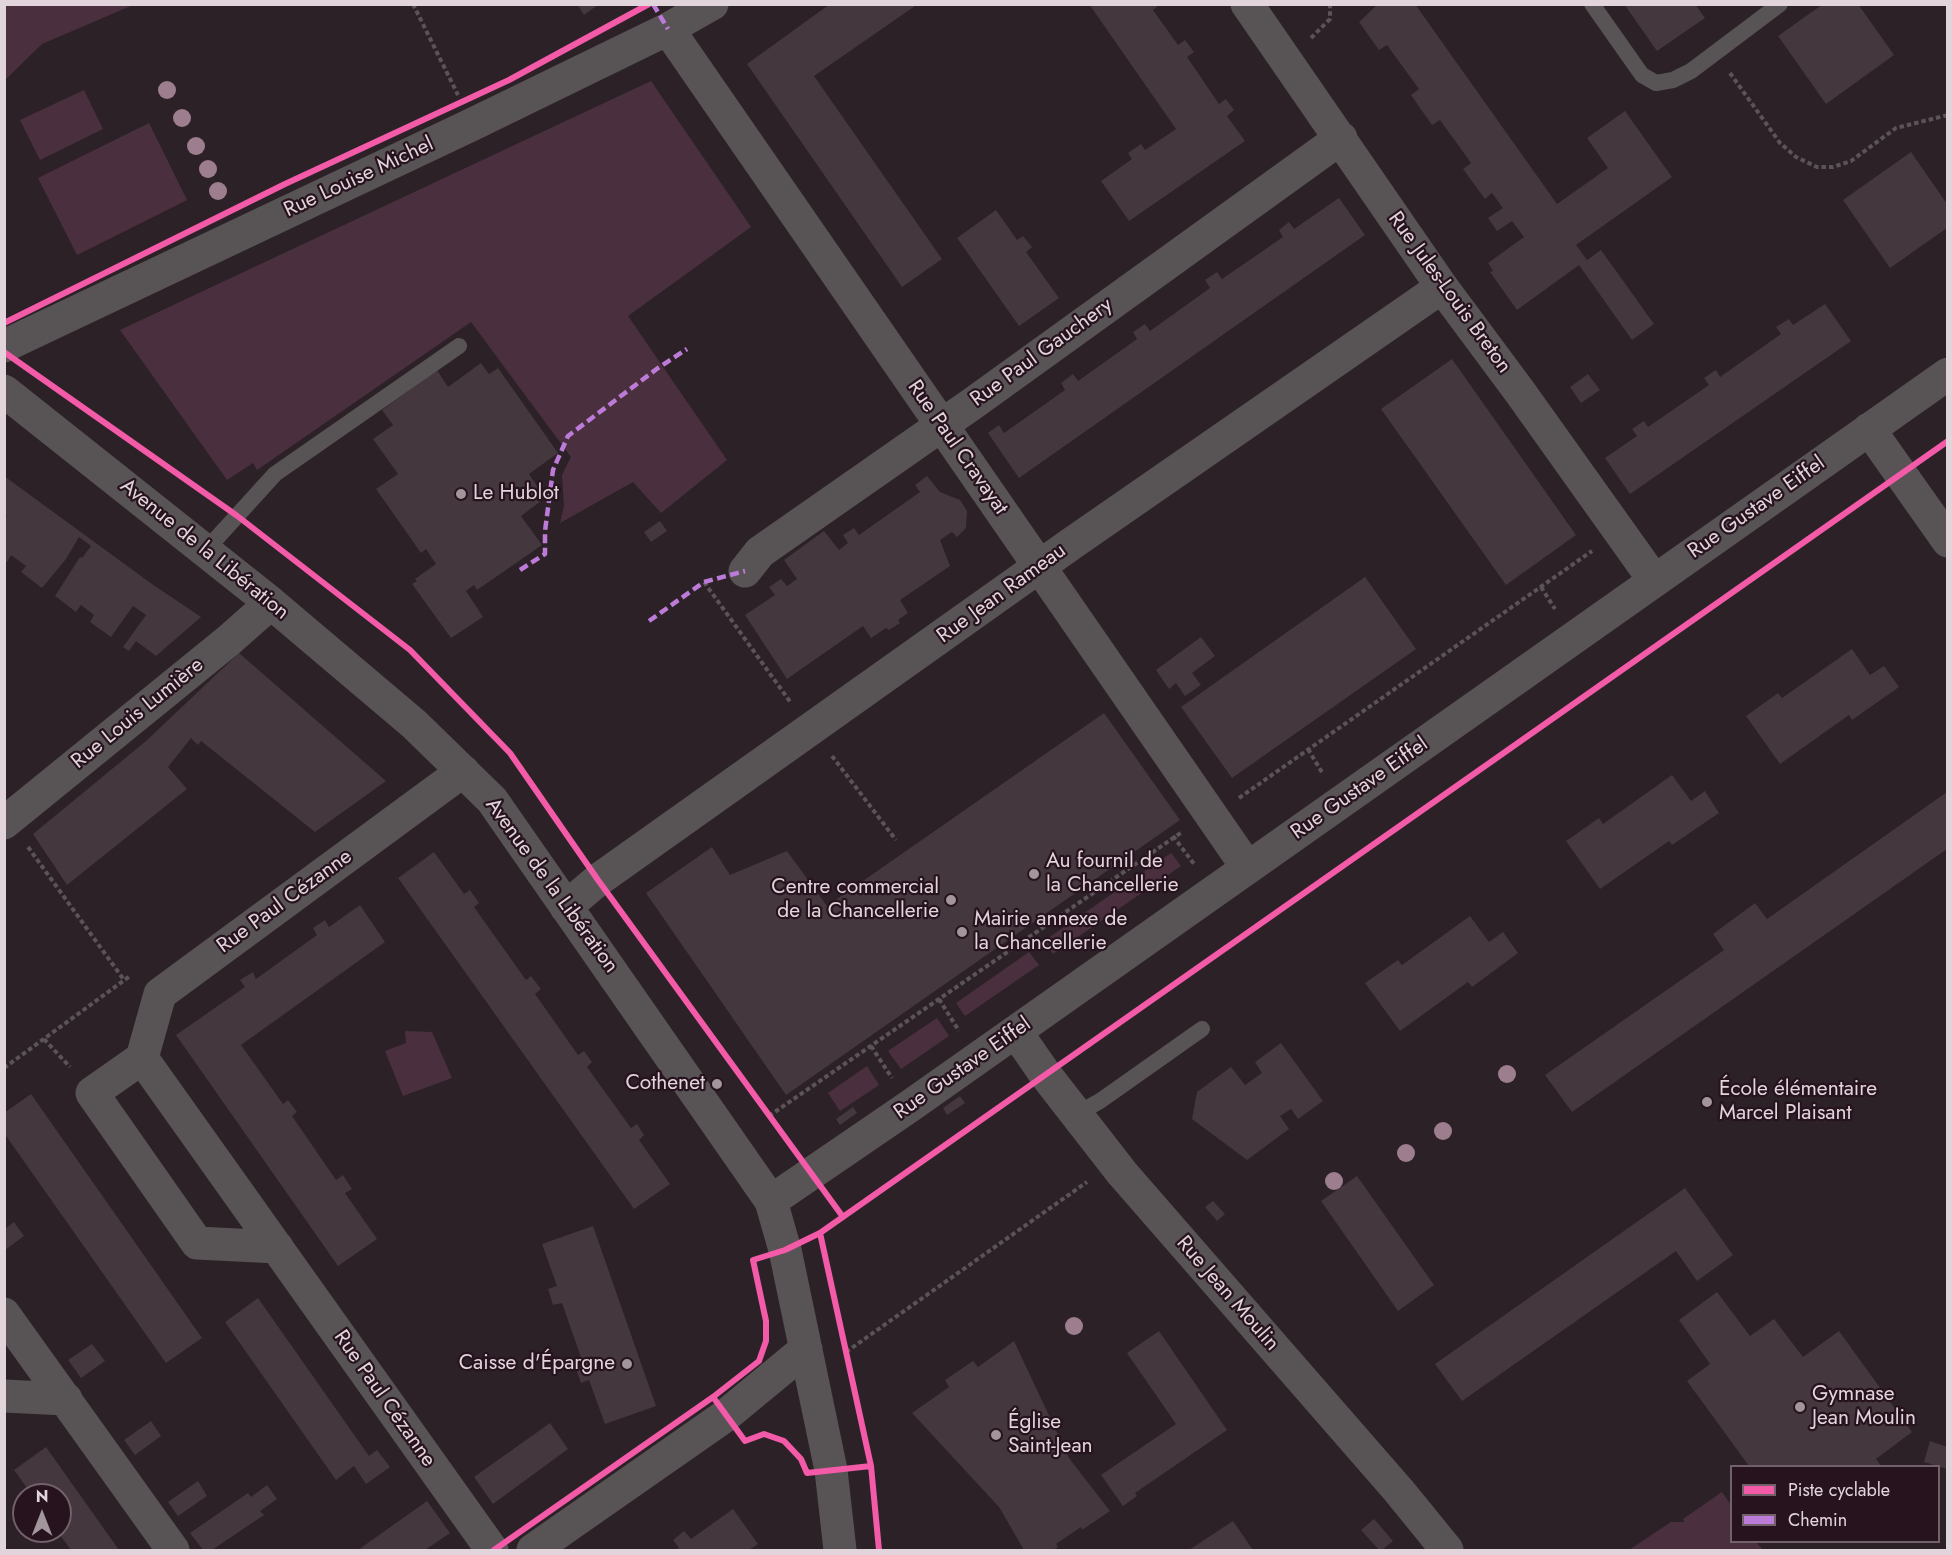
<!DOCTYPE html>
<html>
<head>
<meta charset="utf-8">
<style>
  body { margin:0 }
  #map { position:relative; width:1952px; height:1555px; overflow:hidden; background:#2c2127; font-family:Jost,sans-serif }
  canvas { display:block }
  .frame { position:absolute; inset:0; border:6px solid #e2d4db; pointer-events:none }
  .legend { position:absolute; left:1730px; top:1465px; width:210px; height:78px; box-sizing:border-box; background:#27131e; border:2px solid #72606a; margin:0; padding:8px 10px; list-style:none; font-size:18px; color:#e2d4db }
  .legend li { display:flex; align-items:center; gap:12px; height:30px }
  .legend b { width:30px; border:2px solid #72606a }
  .north { position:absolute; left:12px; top:1483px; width:60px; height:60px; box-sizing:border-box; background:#27131e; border:2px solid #72606a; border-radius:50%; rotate:0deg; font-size:16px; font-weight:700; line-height:24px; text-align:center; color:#e2d4db }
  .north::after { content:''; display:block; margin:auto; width:21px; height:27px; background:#a2959c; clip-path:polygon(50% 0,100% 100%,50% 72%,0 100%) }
</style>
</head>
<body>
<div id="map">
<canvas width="1952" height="1555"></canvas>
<div class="frame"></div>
<ul class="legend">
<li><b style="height:8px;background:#f35aa7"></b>Piste cyclable</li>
<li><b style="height:8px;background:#bd7bd9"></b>Chemin</li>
</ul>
<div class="north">N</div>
</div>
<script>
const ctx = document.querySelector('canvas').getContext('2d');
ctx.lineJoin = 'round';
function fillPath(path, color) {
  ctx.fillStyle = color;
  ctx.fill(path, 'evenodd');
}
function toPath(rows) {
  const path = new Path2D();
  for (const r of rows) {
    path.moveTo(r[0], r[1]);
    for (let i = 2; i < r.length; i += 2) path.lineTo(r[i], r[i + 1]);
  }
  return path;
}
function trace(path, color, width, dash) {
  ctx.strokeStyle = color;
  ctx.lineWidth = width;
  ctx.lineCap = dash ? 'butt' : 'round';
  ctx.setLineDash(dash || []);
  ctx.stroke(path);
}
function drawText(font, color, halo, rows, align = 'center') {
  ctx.font = font + ' Jost,sans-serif';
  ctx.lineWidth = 4.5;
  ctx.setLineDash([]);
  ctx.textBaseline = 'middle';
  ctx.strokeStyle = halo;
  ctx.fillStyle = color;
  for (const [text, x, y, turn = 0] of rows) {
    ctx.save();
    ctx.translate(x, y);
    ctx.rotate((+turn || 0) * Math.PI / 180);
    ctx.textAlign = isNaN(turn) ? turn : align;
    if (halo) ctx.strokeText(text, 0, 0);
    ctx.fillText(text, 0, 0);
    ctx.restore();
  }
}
const green = toPath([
  [5,4,133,4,133,5,42,44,5,80],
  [651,81,751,227,628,316,727,460,661,513,633,482,560,523,564,506,562,475,571,457,471,322,257,470,253,463,227,480,120,330],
  [84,90,103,129,40,160,20,120],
  [149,123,187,200,77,255,38,178],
  [1171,853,1181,866,1053,954,1044,941],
  [1029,952,1039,965,965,1016,956,1003],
  [937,1018,949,1036,901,1069,888,1051],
  [405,1031,432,1032,452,1078,403,1096,385,1051,406,1043],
  [867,1066,879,1085,840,1111,828,1093],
  [1722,1492,1731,1505,1732,1542,1756,1542,1763,1550,1629,1550,1671,1522,1684,1522,1683,1519]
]);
const building = toPath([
  [577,4,599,4,584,15],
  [830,4,918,4,814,76,942,259,902,287,747,64],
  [1089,4,1160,4,1153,10,1178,45,1185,40,1194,52,1187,57,1219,104,1226,99,1234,110,1227,116,1245,141,1129,221,1101,181,1132,159,1128,153,1141,144,1145,150,1176,129],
  [1378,4,1415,4,1557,204,1608,168,1587,138,1625,111,1672,177,1576,245,1587,260,1601,250,1654,324,1632,340,1579,265,1517,310,1490,272,1493,271,1488,263,1524,237,1512,221,1497,231,1488,218,1503,208,1492,193,1485,199,1463,169,1471,163,1440,120,1432,125,1411,95,1419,89,1387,45,1379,50,1359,22],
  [1624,4,1695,4,1705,18,1657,51],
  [1823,4,1858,4,1894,55,1826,104,1778,36],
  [1911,152,1947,204,1947,228,1890,268,1843,200],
  [1339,198,1365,235,1019,478,988,433,999,425,1004,433,1065,390,1061,383,1073,374,1078,381,1137,339,1133,332,1145,324,1150,331,1210,288,1205,280,1217,272,1222,279,1283,237,1279,230,1289,222,1294,229],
  [996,210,1017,240,1023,236,1032,247,1026,252,1059,298,1019,326,957,238],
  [1825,304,1851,341,1630,494,1605,458,1637,436,1632,429,1644,421,1648,427,1709,385,1704,378,1716,370,1720,377,1781,334,1776,327,1789,319,1793,325],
  [1452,359,1576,535,1506,585,1381,409],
  [481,363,489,374,498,368,558,453,529,474,545,498,521,516,542,545,477,590,474,585,466,591,483,617,451,638,412,584,417,581,415,579,436,564,426,549,421,553,376,489,398,474,373,439,393,425,382,410,437,370,448,387],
  [1588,374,1600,390,1581,403,1570,387],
  [4,476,152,584,201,617,156,656,136,641,129,651,123,647,146,615,133,606,111,637,90,622,94,615,81,605,76,612,55,596,80,557,82,558,91,546,79,537,66,559,42,588,21,572,26,566,11,555,7,562,4,560,4,520,7,516,4,514],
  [927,476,940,492,960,500,967,511,966,528,957,537,952,532,940,540,950,566,900,600,908,613,898,620,900,623,889,630,886,628,871,638,863,626,787,679,745,615,775,595,769,587,781,579,787,586,797,579,784,560,824,531,839,550,848,543,843,535,854,528,859,535,920,492,915,485],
  [660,521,667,531,651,542,644,532],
  [1365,577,1416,649,1232,778,1181,707],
  [1201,637,1215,656,1192,673,1201,685,1185,696,1176,683,1169,689,1156,670],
  [1852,649,1870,675,1884,666,1899,687,1852,720,1849,715,1780,764,1746,716,1778,693,1782,698],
  [239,653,386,781,315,832,201,741,198,745,191,738,168,767,187,789,67,885,33,834,146,741],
  [1104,713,1180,820,786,1095,646,893,712,847,730,875,787,851,827,906],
  [1672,775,1691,801,1705,791,1719,813,1672,845,1669,841,1600,889,1566,841,1599,818,1603,824],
  [1947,792,1947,849,1572,1112,1545,1075,1724,950,1713,934,1755,903,1767,919],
  [434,852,464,894,470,890,479,903,474,907,526,980,531,976,541,989,535,994,578,1055,584,1051,592,1062,587,1067,631,1128,637,1124,644,1135,639,1140,670,1184,634,1209,398,878],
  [360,905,385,942,241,1045,283,1104,288,1100,297,1112,292,1116,336,1180,343,1175,352,1189,345,1193,377,1239,338,1266,176,1035,245,987,240,980,253,972,256,979,317,935,313,928,325,920,329,927],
  [1470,916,1489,942,1503,932,1518,953,1472,987,1468,982,1400,1031,1365,983,1398,960,1402,965],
  [1281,1043,1323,1101,1298,1119,1291,1109,1280,1116,1289,1129,1247,1160,1192,1119,1197,1092,1231,1067,1245,1085,1262,1073,1255,1062],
  [31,1094,202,1338,166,1363,4,1133,4,1113],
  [960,1096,965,1103,947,1115,943,1108],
  [853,1107,857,1113,840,1125,836,1119],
  [1357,1176,1434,1285,1398,1311,1321,1201],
  [1685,1188,1733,1255,1697,1281,1676,1251,1462,1401,1435,1364],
  [1213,1201,1225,1214,1217,1221,1205,1207],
  [14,1222,24,1236,5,1250,5,1229],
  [593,1226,656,1406,605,1424,589,1380,581,1383,576,1368,584,1366,562,1303,553,1305,548,1289,557,1286,542,1244],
  [1717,1292,1750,1336,1774,1319,1803,1357,1839,1331,1912,1432,1876,1459,1881,1466,1749,1466,1687,1381,1710,1364,1679,1320],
  [258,1298,369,1456,377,1450,390,1467,366,1484,354,1466,336,1480,225,1322],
  [1159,1331,1227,1430,1135,1493,1137,1496,1123,1506,1101,1475,1176,1424,1127,1353],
  [1014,1341,1069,1458,1110,1511,1082,1530,1081,1527,1056,1544,1058,1547,1053,1550,1024,1550,999,1507,912,1413,949,1387,945,1380,973,1361,978,1367],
  [92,1344,105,1361,81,1378,68,1360],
  [151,1421,161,1436,135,1455,124,1440],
  [550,1423,568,1449,493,1504,474,1477],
  [1930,1441,1947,1447,1947,1469,1924,1462],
  [46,1447,68,1478,119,1550,71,1550,57,1531,60,1531,60,1495,32,1495,14,1470],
  [198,1481,207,1496,178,1516,168,1502],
  [267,1485,277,1499,260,1511,264,1515,212,1550,203,1550,190,1533,248,1493,251,1497],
  [427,1501,450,1533,425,1550,358,1550],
  [733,1509,758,1544,749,1550,675,1550,679,1548,673,1540,684,1531,691,1539],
  [1374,1519,1393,1541,1382,1550,1379,1550,1361,1530],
  [1233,1521,1253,1550,1189,1550]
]);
const path = toPath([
  [413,4,458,95],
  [1311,38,1330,19,1330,4],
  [1730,73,1780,143,1796,157,1817,167,1833,167,1851,161,1896,128,1948,115],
  [704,582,791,703],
  [1541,587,1555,609],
  [1308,749,1323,774],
  [832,756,896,840],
  [1239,798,1592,551],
  [1173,836,1194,864],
  [28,847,124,980],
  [939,999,959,1031],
  [44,1039,70,1067],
  [871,1046,892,1078],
  [4,1068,130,976],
  [769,1116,1182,832],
  [846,1352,1087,1182]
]);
const service = toPath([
  [1592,4,1642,75,1656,83,1673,80,1691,71,1780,4],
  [205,551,275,474,459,346],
  [1075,1115,1100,1101,1202,1029]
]);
const minor = toPath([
  [1247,4,1442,287,1520,392,1654,580],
  [668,29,1247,867],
  [4,346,471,125,668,29,712,4],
  [4,391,271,603,414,724,492,800,771,1201,785,1250,831,1470,840,1550],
  [1869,429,1948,541],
  [745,571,760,552,972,404,1341,138],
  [463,771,160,994,142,1058,492,1550],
  [4,823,228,641,271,603],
  [566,907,598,880,1071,544,1442,287],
  [1016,1032,1045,1074,1122,1173,1399,1491,1447,1550],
  [142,1058,92,1093,197,1243,277,1247],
  [771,1201,910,1106,1948,374],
  [4,1314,173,1550],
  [4,1396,66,1399],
  [533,1550,725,1416,806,1349]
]);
const quiet = toPath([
  [653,4,668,29],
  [520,570,545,554,545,531,553,470,568,436,658,368,687,349],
  [649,621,704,582,745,571]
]);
const cycleway = toPath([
  [4,323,285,184,509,80,649,4],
  [4,352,236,515,410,650,510,753,598,880,843,1217],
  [713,1397,745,1441,764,1434,784,1441,801,1459,807,1473,871,1466,820,1233],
  [871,1466,879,1550],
  [494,1550,713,1397,759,1361,766,1341,766,1321,753,1260,785,1250,820,1233,1948,441]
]);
const trees = [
  [167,90],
  [182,118],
  [196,146],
  [208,169],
  [218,191],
  [1507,1074],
  [1443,1131],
  [1406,1153],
  [1334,1181],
  [1074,1326]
];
const markers = [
  [461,494,6,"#a2959c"],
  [1034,874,6,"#a2959c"],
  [951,900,6,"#a2959c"],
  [962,932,6,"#a2959c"],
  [717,1084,6,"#a2959c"],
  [1707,1102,6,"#a2959c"],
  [627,1364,6,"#a2959c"],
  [1800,1407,6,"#a2959c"],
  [996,1435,6,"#a2959c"]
];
const streetNames = [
  ["Rue Louise Michel",359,178,-25],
  ["Rue Jules-Louis Breton",1449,293,54],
  ["Rue Paul Gauchery",1042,353,-36],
  ["Rue Paul Cravayat",957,448,55],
  ["Rue Gustave Eiffel",1757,508,-35],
  ["Avenue de la Libération",204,550,39],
  ["Rue Jean Rameau",1002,594,-36],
  ["Rue Louis Lumière",138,714,-39],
  ["Rue Gustave Eiffel",1360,789,-35],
  ["Avenue de la Libération",551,886,54],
  ["Rue Paul Cézanne",285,902,-36],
  ["Rue Gustave Eiffel",963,1069,-35],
  ["Rue Jean Moulin",1227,1294,49],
  ["Rue Paul Cézanne",384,1399,55]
];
const poiNames = [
  ["Le Hublot",473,494],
  ["Au fournil de",1046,862],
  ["la Chancellerie",1046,886],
  ["Centre commercial",939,888,"right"],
  ["de la Chancellerie",939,912,"right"],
  ["Mairie annexe de",974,920],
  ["la Chancellerie",974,944],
  ["Cothenet",705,1084,"right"],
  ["École élémentaire",1719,1090],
  ["Marcel Plaisant",1719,1114],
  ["Caisse d'Épargne",615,1364,"right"],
  ["Gymnase",1812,1395],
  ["Jean Moulin",1812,1419],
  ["Église",1008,1423],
  ["Saint-Jean",1008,1447]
];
fillPath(green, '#4a303e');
fillPath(building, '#44373e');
trace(path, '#5a5457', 4, [4.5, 3]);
trace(service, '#585355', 16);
trace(minor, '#585355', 33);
trace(quiet, '#bd7bd9', 4.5, [9, 4.5]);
trace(cycleway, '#f35aa7', 6);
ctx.fillStyle = '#9d7e8e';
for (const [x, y] of trees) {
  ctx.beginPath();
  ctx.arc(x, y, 9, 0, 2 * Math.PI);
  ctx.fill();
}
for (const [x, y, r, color] of markers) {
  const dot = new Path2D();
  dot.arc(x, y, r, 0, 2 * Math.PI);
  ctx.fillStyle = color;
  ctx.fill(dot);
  trace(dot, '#27131e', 2);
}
drawText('21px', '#e2d4db', '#27131e', streetNames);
drawText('21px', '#e2d4db', '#27131e', poiNames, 'left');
</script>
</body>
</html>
